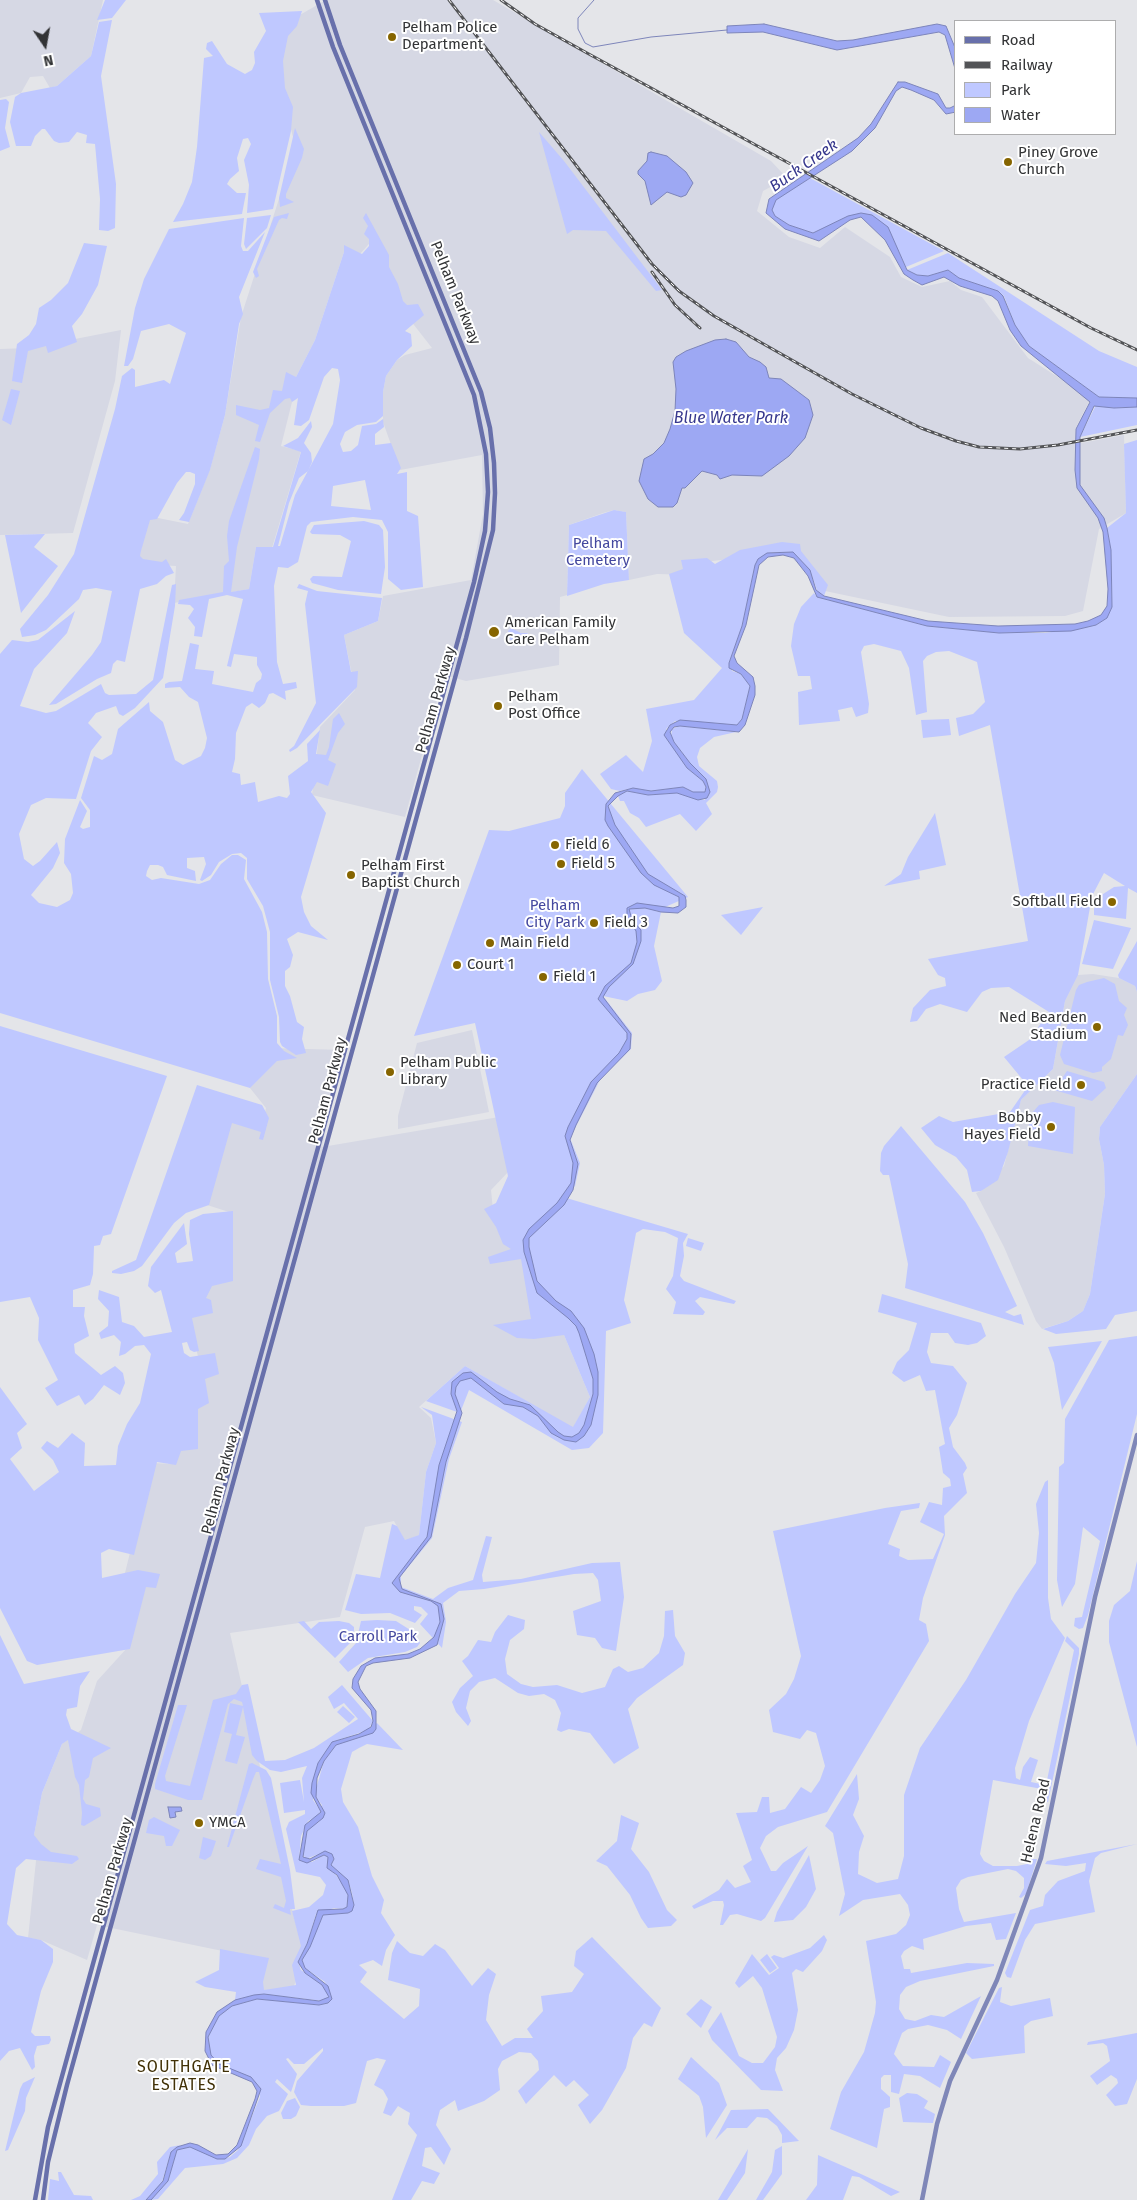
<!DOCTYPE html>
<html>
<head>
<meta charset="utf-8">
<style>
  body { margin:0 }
  #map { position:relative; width:1137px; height:2200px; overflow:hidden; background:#e4e5e9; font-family:"Fira Sans",sans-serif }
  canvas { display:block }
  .legend { position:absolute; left:954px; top:20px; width:162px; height:115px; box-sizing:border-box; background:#fff; border:1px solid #adadae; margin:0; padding:6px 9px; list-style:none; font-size:15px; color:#323335 }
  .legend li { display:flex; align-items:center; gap:10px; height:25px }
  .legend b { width:25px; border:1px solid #adadae }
  .north { position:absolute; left:20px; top:20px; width:50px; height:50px; -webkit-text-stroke:4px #fff; paint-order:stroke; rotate:168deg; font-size:14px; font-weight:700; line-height:20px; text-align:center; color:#323335 }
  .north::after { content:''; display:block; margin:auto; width:18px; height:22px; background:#323335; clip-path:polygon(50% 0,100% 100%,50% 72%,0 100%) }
</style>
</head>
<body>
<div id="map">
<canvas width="1137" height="2200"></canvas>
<ul class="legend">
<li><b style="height:6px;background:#6870ab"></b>Road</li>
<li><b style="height:6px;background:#535457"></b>Railway</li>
<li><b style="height:14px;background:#bfc8ff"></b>Park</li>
<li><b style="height:14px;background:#9da8f3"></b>Water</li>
</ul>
<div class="north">N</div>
</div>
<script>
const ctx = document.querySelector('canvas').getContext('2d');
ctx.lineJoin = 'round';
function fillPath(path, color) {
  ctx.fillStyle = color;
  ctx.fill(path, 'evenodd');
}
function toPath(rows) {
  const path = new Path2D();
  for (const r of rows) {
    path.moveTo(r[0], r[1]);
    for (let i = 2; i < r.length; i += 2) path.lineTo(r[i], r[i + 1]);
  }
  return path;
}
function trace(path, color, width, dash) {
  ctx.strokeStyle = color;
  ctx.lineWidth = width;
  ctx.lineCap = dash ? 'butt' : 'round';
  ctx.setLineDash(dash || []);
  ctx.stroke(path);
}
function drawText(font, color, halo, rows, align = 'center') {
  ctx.font = font + ' "Fira Sans",sans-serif';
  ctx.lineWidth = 4;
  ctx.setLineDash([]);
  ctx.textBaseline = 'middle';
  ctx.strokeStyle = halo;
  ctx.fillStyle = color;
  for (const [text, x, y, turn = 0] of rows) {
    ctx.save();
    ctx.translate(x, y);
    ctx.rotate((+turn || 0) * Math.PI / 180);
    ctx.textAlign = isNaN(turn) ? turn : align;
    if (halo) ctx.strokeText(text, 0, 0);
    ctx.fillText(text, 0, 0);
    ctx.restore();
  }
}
const built = toPath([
  [0,0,103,0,91,56,57,86,50,88,43,76,30,77,21,93,0,98],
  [326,0,493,0,771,161,787,178,763,191,757,211,789,237,820,248,845,227,890,257,901,277,922,287,950,281,961,290,982,297,1028,358,1091,398,1075,429,1076,444,1124,435,1126,513,1099,529,1083,611,1065,616,949,617,825,591,787,553,712,561,695,575,657,574,629,580,626,512,614,510,603,513,569,525,567,595,560,597,559,665,466,681,444,675,405,817,312,795,320,727,355,690,344,635,378,621,383,596,471,580,483,514,482,455,400,470,383,422,383,392,386,376,397,360,405,355,432,348,407,316,376,236,360,254,344,252,315,340,296,377,292,402,281,446,301,451,272,548,256,547,249,589,174,603,176,566,138,564,148,516,188,524,210,469,225,415,241,317,287,174,298,156,280,87,282,50,291,20],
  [121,330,115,381,73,533,0,535,0,349,29,348],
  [1093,974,1119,978,1135,986,1137,992,1137,1074,1100,1127,1099,1139,1104,1165,1105,1194,1090,1294,1083,1311,1068,1321,1042,1329,1036,1321,1004,1247,976,1193,981,1191,1004,1166,1021,1100,1053,1069,1065,1001,1078,975],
  [472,1030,489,1112,398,1129,398,1116,417,1043],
  [270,1048,344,1050,322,1147,499,1117,510,1170,491,1190,493,1210,515,1237,564,1335,590,1397,573,1428,465,1366,419,1407,431,1418,436,1443,426,1472,419,1535,405,1541,394,1521,365,1527,340,1617,230,1633,294,1918,305,1953,289,2001,257,1995,266,1960,97,1925,87,1960,41,1940,28,1938,37,1851,34,1835,42,1793,62,1744,81,1730,97,1681,127,1648,144,1582,125,1573,152,1463,174,1464,194,1410,203,1378,177,1266,231,1256,229,1212,204,1204,229,1119,261,1127,266,1108,250,1088]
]);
const green = toPath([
  [105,0,126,0,112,18,97,20],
  [302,11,297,26,288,36,283,61,285,88,293,107,291,131,273,209,247,213,249,185,244,160,251,144,248,138,243,139,237,158,239,171,230,179,227,184,237,193,246,193,242,214,173,222,183,204,192,182,197,147,204,58,213,56,206,49,207,43,212,41,227,64,245,74,252,70,255,63,254,52,266,31,259,13],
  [112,20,101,76,116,184,115,228,108,231,99,230,100,199,95,144,86,143,87,135,77,132,69,142,59,143,54,141,45,129,42,129,35,136,31,146,16,146,10,122,15,97,21,93,57,86,91,56,99,22],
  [6,99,9,102,5,128,10,147,0,151,0,100],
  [295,128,304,149,302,158,286,194,286,198,294,202,280,207,279,198],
  [539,132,564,161,662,290,656,291,606,231,573,230,567,234],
  [810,178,944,251,906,267,899,252,861,213,813,233,789,225,775,216,771,210,775,200],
  [289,213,287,219,282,218,279,220,257,269,259,276,256,278,253,272,274,217],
  [366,213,389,255,389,267,398,284,403,301,407,305,418,304,424,315,405,331,411,334,412,346,397,360,386,376,383,392,383,416,376,422,357,425,345,432,340,444,343,452,351,451,358,445,362,426,376,424,383,419,384,427,375,434,375,445,391,443,401,468,397,474,407,472,407,511,418,516,423,587,401,590,388,579,388,532,382,520,353,517,311,522,307,526,298,562,288,568,278,567,274,586,277,662,283,684,296,682,297,688,285,691,286,700,273,693,269,694,265,703,259,708,252,703,246,707,236,733,235,759,232,772,240,774,241,785,255,782,258,802,279,796,287,798,290,794,288,776,308,761,307,744,320,730,316,754,326,755,329,747,333,719,339,713,345,724,338,733,328,760,336,764,328,786,317,782,311,792,326,813,301,897,304,912,311,926,328,940,298,932,287,939,293,955,290,967,285,971,285,986,290,996,297,1022,304,1027,302,1039,306,1053,296,1055,282,1046,280,1042,279,1017,270,980,270,932,263,906,247,879,247,858,241,853,232,854,219,862,211,875,202,881,200,880,206,864,204,857,187,858,187,868,195,871,196,881,167,875,163,867,158,865,150,865,147,871,146,876,152,880,161,878,199,884,210,880,221,864,232,855,238,855,246,860,244,879,262,912,267,932,268,979,277,1016,277,1043,284,1051,297,1058,277,1061,250,1088,0,1013,0,654,12,640,28,642,38,640,75,611,67,633,34,669,20,706,46,713,56,711,101,684,105,693,109,695,136,694,153,680,172,585,176,584,175,606,163,678,135,708,123,716,119,714,116,706,96,713,88,723,102,737,91,751,76,799,46,798,31,805,19,834,24,859,33,866,40,861,57,842,60,853,53,868,31,895,39,903,57,907,70,900,73,893,71,874,64,863,65,839,80,800,87,811,80,827,83,829,90,827,90,810,81,798,94,756,102,760,112,754,118,729,149,702,150,711,163,722,175,760,183,765,201,756,205,748,207,738,198,702,189,697,180,687,165,688,165,684,169,682,182,681,190,643,199,645,195,669,214,671,212,684,253,692,256,683,261,679,262,674,257,665,257,657,234,654,231,667,227,666,243,599,227,595,209,599,202,637,194,636,195,627,188,618,194,609,190,605,178,604,179,600,223,592,224,566,229,561,227,536,229,521,255,447,260,449,259,459,237,547,231,592,249,589,256,547,273,547,301,452,283,446,298,438,311,421,312,427,304,443,311,453,312,462,308,471,299,478,289,503,278,546,280,546,295,495,333,424,340,380,338,369,332,368,324,377,309,420,301,426,294,425,298,398,292,402,290,398,285,399,270,413,260,442,255,441,259,425,236,415,236,405,260,410,269,408,273,390,282,391,286,372,296,377,315,340,344,252,344,245,362,254,369,246,369,239,364,234,368,226,363,218],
  [365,480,371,510,331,506,333,486],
  [271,215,267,228,246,249,244,244,247,218],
  [244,218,241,246,243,251,248,251,265,232,239,297,243,314,239,324,225,415,210,470,189,522,179,520,184,513,195,484,195,474,190,472,186,472,177,483,157,519,150,520,141,551,140,556,143,559,162,562,166,559,174,573,166,576,157,584,140,589,125,662,117,660,113,664,111,673,97,679,56,704,49,705,92,655,101,642,112,591,96,588,83,590,79,599,46,630,35,635,22,637,20,629,48,595,74,554,115,409,122,376,132,368,135,370,135,387,164,380,170,384,186,333,169,324,141,331,133,359,128,366,124,366,135,308,144,279,169,229],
  [84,243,107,246,98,285,82,314,72,326,77,342,48,353,46,346,28,351,22,383,12,381,17,344,29,335,36,324,39,308,51,300,68,283],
  [948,253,1099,351,1137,367,1137,398,1099,397,1029,346,1015,325,1004,296,998,291,959,278,948,270,928,276,917,275,907,270],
  [11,389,20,391,11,425,2,420],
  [1096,405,1114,408,1137,407,1137,425,1080,437],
  [1137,440,1137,893,1128,888,1126,919,1094,915,1094,909,1100,896,1114,887,1125,886,1104,873,1092,896,1078,975,1065,1001,1053,1069,1021,1100,1008,1152,998,1180,981,1191,972,1192,967,1170,956,1157,935,1145,921,1128,939,1116,953,1122,1010,1112,1028,1086,1004,1057,1029,1040,1049,1012,1009,987,991,988,982,992,967,1012,940,1004,926,1009,917,1021,910,1022,913,1008,930,990,946,986,945,978,938,975,928,959,1028,941,990,725,959,736,956,718,973,714,985,702,977,662,949,651,936,652,927,656,923,661,927,712,916,715,909,668,901,651,874,644,864,646,861,652,869,704,868,713,856,717,852,707,838,710,840,721,799,725,798,692,812,689,810,676,798,676,791,646,794,624,801,607,814,593,817,597,927,626,999,633,1045,633,1096,625,1106,618,1112,607,1111,550,1107,528,1126,513,1124,444],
  [614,510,626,512,629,580,604,584,567,596,569,525],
  [364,521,379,525,383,530,385,567,381,594,338,590,312,583,310,579,313,576,342,577,351,541,340,535,312,534,310,532,314,525],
  [45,534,34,547,58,566,21,613,5,535],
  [782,542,800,544,801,551,828,585,824,596,818,593,810,570,793,552,772,552,755,565,742,626,729,663,732,671,741,674,750,686,742,719,737,725,675,721,666,729,687,768,703,781,706,787,705,792,693,792,683,787,651,791,633,788,620,791,611,789,600,774,626,755,643,772,652,741,646,709,694,700,722,668,684,633,669,574,683,569,681,560,707,558,715,564,740,550],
  [299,584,317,591,382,598,378,621,344,635,351,672,358,671,357,687,297,748,290,752,289,750,294,746,316,703,305,604,308,591,297,588],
  [511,628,521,633,528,633,528,638,510,640,508,631],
  [949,719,951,735,923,738,921,720],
  [680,726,736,732,714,737,700,748,697,757,699,766,717,781,718,787,717,792,706,803,712,814,696,831,680,814,646,827,639,818,630,813,624,801,620,801,618,796,627,791,648,795,677,793,705,800,706,779,690,763,671,738,672,729],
  [582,769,688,897,656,911,661,912,654,946,662,981,655,990,638,994,627,1001,603,996,632,1033,631,1049,601,1078,570,1138,580,1163,575,1186,563,1197,688,1234,683,1243,684,1256,680,1276,684,1281,736,1301,734,1304,700,1297,695,1301,705,1312,703,1315,673,1314,676,1302,666,1289,673,1276,678,1238,665,1232,643,1229,636,1233,624,1300,631,1323,606,1331,603,1433,589,1448,572,1450,469,1390,460,1413,426,1401,465,1366,573,1427,590,1397,564,1335,534,1339,517,1338,493,1325,531,1319,521,1259,490,1264,488,1257,511,1249,503,1244,496,1227,484,1209,496,1203,508,1176,475,1023,414,1036,489,830,509,831,560,818,565,806,565,793],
  [935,813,946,865,919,871,920,879,884,886,901,874,908,857],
  [763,907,741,935,721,915],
  [1094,920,1131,928,1113,969,1082,964],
  [1137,941,1137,992,1135,986,1119,978,1118,975],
  [1104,978,1115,984,1119,1001,1127,1008,1124,1015,1128,1025,1123,1036,1118,1035,1111,1059,1102,1067,1102,1071,1093,1073,1064,1064,1060,1055,1076,990,1079,985,1087,982],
  [0,1026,167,1076,111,1234,103,1236,100,1245,94,1246,93,1274,90,1285,73,1290,73,1307,85,1307,84,1316,89,1336,74,1344,75,1353,101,1375,115,1366,123,1373,125,1383,120,1395,104,1385,93,1399,85,1405,79,1395,57,1406,45,1388,58,1380,38,1340,39,1318,30,1297,0,1302],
  [1067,1071,1104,1082,1106,1088,1092,1101,1054,1090],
  [1137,1074,1137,1311,1115,1315,1106,1329,1056,1334,1043,1329,1068,1321,1083,1311,1090,1294,1105,1194,1104,1165,1099,1139,1100,1127],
  [197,1085,262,1105,269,1118,263,1140,259,1139,261,1132,232,1123,209,1205,186,1213,174,1223,142,1266,134,1271,121,1274,112,1273,112,1271,136,1260],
  [1053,1102,1075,1107,1073,1154,1028,1146,1029,1125,1033,1112,1039,1105],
  [901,1126,965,1202,983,1233,1017,1306,1005,1312,1014,1316,1021,1314,1024,1325,905,1288,908,1264,889,1175,883,1175,880,1171,881,1153,884,1146],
  [233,1211,233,1281,212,1286,206,1298,211,1300,213,1313,192,1318,199,1351,194,1352,190,1350,187,1342,182,1343,184,1353,190,1357,215,1353,219,1374,205,1379,209,1403,198,1409,198,1449,181,1451,176,1465,157,1462,134,1555,109,1549,101,1553,102,1578,138,1570,160,1574,156,1588,146,1587,130,1649,37,1665,27,1661,0,1608,0,1387,27,1424,17,1433,22,1448,10,1459,34,1491,59,1472,53,1460,41,1448,47,1441,58,1448,72,1433,85,1443,84,1466,116,1465,118,1446,127,1424,140,1403,151,1354,144,1345,135,1346,125,1354,119,1356,121,1342,114,1335,101,1339,99,1333,108,1326,109,1311,98,1299,99,1290,119,1297,122,1322,134,1326,144,1337,172,1332,161,1290,155,1293,148,1286,151,1267,184,1223,187,1244,175,1253,177,1263,193,1261,189,1234,190,1220,203,1214],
  [688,1238,704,1243,701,1251,686,1246],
  [882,1294,981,1323,986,1336,977,1343,968,1345,955,1343,948,1333,931,1333,927,1352,931,1363,953,1366,967,1383,957,1415,949,1428,953,1447,965,1463,967,1468,963,1474,967,1493,944,1516,945,1535,923,1598,919,1620,926,1624,929,1641,827,1812,778,1827,766,1836,760,1848,771,1871,776,1871,783,1863,808,1846,765,1918,761,1921,737,1914,730,1915,723,1925,720,1925,724,1905,723,1901,713,1901,694,1909,692,1906,719,1890,727,1879,735,1888,751,1882,743,1866,752,1860,736,1813,757,1812,762,1797,769,1797,770,1813,785,1809,801,1787,811,1793,820,1780,825,1766,816,1733,807,1730,800,1739,773,1732,769,1710,786,1694,794,1679,801,1656,773,1531,885,1508,920,1503,919,1508,901,1511,888,1544,900,1549,899,1556,908,1560,933,1559,944,1534,920,1522,929,1502,942,1505,943,1488,951,1486,950,1479,943,1473,939,1447,945,1444,935,1390,926,1391,920,1375,904,1382,892,1373,897,1362,909,1350,917,1323,878,1312],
  [1137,1336,1137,1414,1088,1615,1083,1628,1079,1629,1074,1626,1075,1618,1082,1617,1100,1541,1083,1527,1075,1584,1062,1607,1057,1580,1059,1467,1064,1463,1065,1419,1109,1340],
  [1102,1341,1062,1410,1054,1363,1048,1347],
  [421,1407,462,1422,449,1459,432,1538,401,1576,401,1587,433,1599,448,1588,473,1580,486,1536,492,1537,482,1575,483,1582,521,1579,592,1563,620,1562,624,1597,616,1651,602,1648,595,1638,577,1635,573,1611,601,1601,598,1580,593,1573,574,1574,484,1589,459,1591,443,1603,446,1622,442,1648,420,1624,428,1614,421,1607,414,1606,414,1610,422,1615,415,1623,390,1613,361,1614,345,1610,356,1574,380,1578,392,1524,397,1526,405,1540,419,1535,426,1472,436,1443,432,1415],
  [1048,1480,1048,1598,1051,1619,1065,1638,1029,1721,1015,1768,1016,1778,1020,1780,1023,1767,1030,1757,1038,1760,1031,1782,1046,1785,1074,1650,1065,1641,1067,1636,1079,1648,1079,1654,1048,1802,1040,1803,1042,1789,993,1780,980,1854,984,1861,993,1866,1017,1866,1027,1864,1031,1859,1037,1859,1026,1894,1021,1898,1019,1897,1024,1888,1024,1878,1016,1871,1008,1869,968,1877,961,1880,956,1888,959,1909,964,1922,1016,1913,1006,1939,996,1940,991,1923,966,1926,923,1939,924,1950,912,1946,904,1951,901,1956,904,1969,910,1969,911,1973,967,1963,994,1964,994,1966,920,1981,906,1987,900,1995,899,2009,905,2019,915,2021,931,2015,944,2017,981,1996,961,2039,947,2030,928,2025,908,2029,902,2033,894,2054,903,2066,934,2067,940,2055,951,2062,940,2088,920,2076,904,2074,899,2094,891,2092,891,2075,884,2075,881,2078,881,2089,890,2097,890,2107,884,2109,877,2148,830,2129,841,2092,864,2052,875,2013,876,2002,866,1941,896,1934,906,1925,910,1915,908,1905,900,1894,863,1900,839,1916,845,1894,833,1833,825,1826,857,1774,859,1799,853,1815,864,1836,859,1852,858,1874,877,1883,898,1879,904,1856,904,1795,920,1748,966,1680,1015,1594,1036,1563,1039,1533,1036,1504,1045,1482],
  [1137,1561,1137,1747,1109,1642,1109,1621,1114,1605,1130,1591],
  [673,1610,675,1636,685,1653,683,1665,637,1698,628,1709,639,1748,614,1764,590,1733,569,1729,561,1732,557,1730,561,1713,555,1700,544,1694,529,1696,518,1693,495,1678,479,1682,470,1691,466,1708,471,1721,468,1726,456,1712,452,1702,460,1688,473,1676,462,1661,468,1656,478,1640,491,1642,495,1632,508,1615,525,1620,524,1629,510,1640,505,1659,507,1674,521,1684,533,1687,557,1685,582,1693,605,1687,613,1669,619,1666,628,1672,643,1668,659,1653,664,1636,665,1611],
  [377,1620,396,1621,415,1633,420,1643,417,1647,405,1652,368,1658,348,1672,339,1662,356,1643,361,1621],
  [304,1621,311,1629,319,1622,339,1621,349,1623,354,1627,354,1633,350,1643,335,1658,298,1622],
  [0,1635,24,1684,90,1671,80,1686,77,1707,67,1709,66,1715,71,1729,111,1748,93,1758,89,1777,85,1780,83,1799,86,1804,100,1808,101,1816,84,1826,81,1825,82,1813,79,1785,75,1777,68,1740,62,1744,42,1793,34,1835,41,1844,51,1852,77,1856,79,1859,72,1864,26,1859,16,1868,7,1924,17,1935,41,1940,53,1949,53,1962,41,1991,31,2032,35,2036,50,2036,51,2040,49,2044,37,2046,34,2056,35,2067,32,2070,20,2048,9,2051,0,2061],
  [248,1684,265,1761,285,1760,314,1748,358,1719,344,1703,334,1709,328,1697,342,1685,373,1721,368,1730,332,1742,318,1763,313,1800,321,1811,316,1817,308,1821,301,1836,299,1860,312,1862,324,1855,328,1857,328,1866,346,1887,348,1895,347,1907,343,1909,334,1908,316,1914,307,1944,298,1962,301,1970,322,1985,328,1993,329,1997,323,2001,264,1994,235,2000,236,1992,205,1987,195,1982,219,1970,220,1949,269,1958,263,1982,264,1990,296,1985,292,1965,301,1946,292,1911,309,1907,323,1895,326,1885,320,1877,296,1872,286,1829,289,1822,305,1814,305,1810,284,1813,280,1783,300,1780,304,1802,302,1778,307,1766,281,1772,270,1770,257,1761,252,1755,243,1707,236,1735,245,1737,237,1764,225,1761,232,1734,224,1732,230,1703,243,1706,242,1702,234,1699,228,1704,202,1800,188,1800,155,1789,155,1784,178,1705,187,1705,165,1776,166,1781,190,1786,213,1700,236,1694,242,1685],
  [343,1706,355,1717,349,1723,337,1712],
  [377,1723,403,1750,367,1744,359,1748,352,1752,341,1789,343,1802,358,1827,372,1876,384,1900,381,1913,395,1935,386,1950,382,1966,373,1960,359,1965,367,1972,360,1982,404,2019,419,2006,420,1989,388,1980,392,1953,397,1941,410,1953,423,1956,435,1944,445,1950,472,1986,488,1968,496,1974,489,1995,486,2020,502,2046,515,2038,533,2038,527,2029,543,2011,541,1996,572,1992,584,1974,574,1966,576,1951,592,1937,661,2008,652,2027,644,2023,633,2038,626,2068,602,2110,590,2124,578,2105,589,2095,574,2080,566,2087,554,2075,526,2104,518,2091,539,2070,538,2061,531,2053,519,2052,502,2061,498,2069,500,2090,484,2101,458,2111,455,2100,440,2110,436,2125,451,2149,444,2165,431,2147,425,2148,422,2166,440,2173,434,2184,422,2181,411,2200,392,2200,417,2135,408,2124,410,2113,403,2109,398,2106,391,2116,383,2113,388,2099,383,2090,374,2085,386,2060,377,2058,367,2061,356,2103,344,2106,311,2106,301,2105,294,2092,297,2081,323,2051,323,2048,304,2064,294,2064,288,2058,286,2059,297,2074,291,2092,277,2079,275,2082,288,2094,279,2111,267,2116,256,2129,249,2145,237,2158,223,2164,185,2168,158,2199,151,2200,168,2181,177,2150,190,2147,222,2159,230,2157,238,2150,260,2097,259,2086,219,2064,211,2055,208,2037,219,2016,232,2006,257,1999,319,2005,328,2003,332,1999,325,1982,305,1968,302,1960,323,1915,348,1913,354,1905,352,1893,348,1880,331,1865,334,1859,332,1854,316,1855,306,1859,303,1854,307,1831,311,1825,319,1822,322,1805,316,1797,316,1789,324,1761,336,1745,364,1735],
  [252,1763,266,1770,271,1778,290,1870,295,1909,290,1909,291,1915,273,1908,275,1904,284,1908,286,1901,281,1877,256,1869,260,1859,281,1864,259,1772,256,1772,253,1779,229,1847,227,1847,249,1764],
  [621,1815,639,1823,631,1849,649,1872,667,1910,677,1920,671,1926,648,1928,641,1918,630,1895,607,1866,596,1861,617,1841],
  [154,1817,180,1830,172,1846,166,1846,164,1836,146,1833,149,1820],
  [203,1837,216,1841,211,1856,205,1860,199,1858],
  [1137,1844,1101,1853,1095,1858,1089,1881,1095,1912,1035,1924,1025,1940,1011,1978,1007,1977,1005,1973,1030,1910,1043,1906,1045,1895,1058,1881,1085,1871,1086,1863,1066,1866,1045,1864,1047,1861],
  [809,1855,816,1889,806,1907,793,1920,774,1922,777,1912],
  [824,1935,827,1940,822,1951,803,1972,796,1969,792,1973,798,2010,794,2030,786,2048,777,2058,775,2070,783,2091,761,2090,712,2040,708,2031,721,2012,739,2056,752,2063,763,2063,775,2047,777,2037,762,1988,753,1976,739,1988,735,1983,752,1954,769,1975,779,1968,771,1957,774,1955,783,1958,810,1948],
  [767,1954,777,1968,770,1973,760,1960],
  [1002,1987,1000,2002,1011,2006,1050,1998,1053,2016,1031,2021,1024,2026,1025,2053,972,2059,966,2053,999,1988],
  [701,1999,712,2007,701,2028,686,2014],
  [1137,2033,1137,2079,1127,2104,1115,2106,1106,2095,1118,2083,1117,2079,1111,2075,1097,2085,1090,2076,1110,2061,1107,2046,1103,2043,1087,2045,1088,2042],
  [691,2057,719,2083,727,2105,706,2138,703,2107,699,2096,678,2079],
  [35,2077,26,2098,25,2111,8,2150,5,2151,20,2089,23,2083],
  [907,2093,917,2094,928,2101,924,2108,935,2114,933,2123,903,2122,899,2098],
  [295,2098,300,2107,296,2116,291,2119,283,2119,281,2113,287,2101],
  [768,2109,799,2141,782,2143,782,2135,777,2126,767,2118,757,2117,747,2128,727,2128,715,2140,731,2110],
  [181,2145,171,2152,161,2185,146,2200,131,2200,140,2196,158,2174,157,2162,170,2147],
  [782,2146,782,2174,763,2200,756,2200,772,2172,775,2150],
  [748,2149,745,2173,727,2200,718,2200],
  [818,2155,850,2169,900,2192,891,2196,859,2177,852,2176,843,2200,806,2200,817,2185],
  [58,2172,61,2172,74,2195,91,2196,93,2200,48,2200,50,2179,59,2181]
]);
const water = toPath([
  [764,24,837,41,853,40,937,24,946,26,956,50,956,72,945,35,939,32,837,50,763,32,727,33,727,26,764,24],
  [898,82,905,82,938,94,946,108,950,108,956,105,956,112,946,114,934,100,911,90,902,87,896,91,875,128,852,151,776,200,772,210,775,216,789,225,813,233,848,216,861,213,872,215,888,227,907,270,917,275,928,276,948,270,959,278,998,291,1003,296,1015,325,1029,346,1099,397,1137,398,1137,407,1114,408,1094,406,1080,437,1080,485,1104,518,1107,528,1111,550,1112,607,1107,618,1096,625,1071,631,999,633,927,626,817,597,808,576,794,558,783,555,768,557,759,565,746,625,734,656,737,663,753,677,755,686,755,695,745,725,739,732,680,726,674,727,670,732,674,742,690,763,706,779,710,792,707,798,698,800,677,793,648,795,627,791,618,796,608,806,615,825,648,874,685,896,686,900,686,907,678,913,661,912,645,908,629,909,632,920,641,930,641,941,633,964,609,987,603,997,631,1034,630,1049,597,1083,576,1125,570,1140,578,1164,573,1190,564,1205,529,1238,529,1247,537,1281,556,1301,571,1311,584,1328,594,1354,598,1372,598,1395,591,1425,584,1436,576,1442,564,1440,551,1433,538,1416,523,1407,504,1404,471,1378,460,1381,456,1387,455,1394,462,1413,446,1462,431,1537,399,1578,402,1589,441,1604,444,1619,437,1645,410,1658,373,1663,366,1666,358,1682,360,1689,376,1711,376,1729,373,1733,336,1745,324,1761,317,1778,316,1797,325,1813,323,1818,307,1831,303,1857,310,1859,325,1851,332,1854,334,1859,331,1865,348,1880,354,1905,352,1911,348,1913,323,1915,310,1947,302,1960,305,1968,328,1986,332,1999,328,2003,319,2005,257,1999,232,2006,219,2016,208,2037,211,2055,219,2064,251,2077,261,2089,241,2146,225,2159,217,2159,190,2147,177,2150,168,2181,151,2200,146,2200,163,2181,171,2152,177,2147,190,2143,198,2145,216,2155,228,2154,237,2145,255,2099,257,2091,252,2082,212,2065,205,2051,206,2032,217,2012,235,2000,254,1995,264,1994,319,2001,329,1997,322,1985,305,1973,298,1962,307,1944,318,1910,343,1909,347,1907,348,1895,337,1875,327,1868,328,1857,324,1855,307,1863,299,1860,305,1825,321,1812,311,1793,312,1783,318,1763,332,1742,359,1734,371,1727,373,1721,371,1710,352,1688,353,1679,361,1666,375,1658,408,1654,420,1649,434,1637,440,1622,438,1606,431,1601,400,1592,392,1583,427,1537,439,1465,457,1411,451,1394,452,1382,463,1373,471,1372,497,1392,510,1399,530,1405,558,1432,564,1436,572,1437,579,1433,584,1425,593,1394,593,1379,579,1333,576,1326,568,1318,537,1293,524,1252,523,1240,529,1229,557,1203,571,1183,573,1163,565,1136,568,1127,591,1082,619,1053,627,1039,627,1033,598,999,605,986,631,963,637,942,636,931,627,917,627,908,637,903,673,908,679,906,679,897,654,885,641,873,608,826,605,820,606,804,615,793,633,788,651,791,683,787,693,792,705,792,706,787,703,781,687,768,664,735,670,725,680,720,737,725,742,719,750,686,741,674,729,668,729,663,742,626,755,565,758,559,767,553,793,552,810,570,816,590,824,596,928,621,998,626,1075,624,1088,621,1101,615,1107,606,1108,589,1103,532,1098,518,1077,488,1075,470,1076,429,1090,402,1021,346,1010,330,998,301,992,296,960,286,944,277,922,285,913,280,904,274,885,240,861,217,850,220,819,241,785,229,766,213,769,199,858,138,871,124,898,82],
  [651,152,667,156,686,172,693,183,686,195,681,197,667,192,651,205,645,181,638,174,638,171,647,161,648,153,651,152],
  [726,339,736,342,749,357,760,362,766,367,769,378,781,379,809,400,813,415,805,438,789,456,762,476,732,475,720,479,717,475,702,471,685,488,682,488,677,503,673,507,658,507,648,499,639,481,644,459,653,454,664,443,670,429,675,411,676,389,673,362,676,357,686,351,715,340,726,339],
  [168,1807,181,1807,182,1811,175,1812,176,1817,170,1818,168,1807]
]);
const stream = toPath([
  [594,0,578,18,578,29,585,43,593,47,651,37,727,30]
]);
const secondary = toPath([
  [922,2200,937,2124,950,2081,997,1980,1041,1858,1095,1597,1137,1435]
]);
const primary = toPath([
  [35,2200,48,2127,474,582,485,531,488,492,486,454,474,395,333,47,317,0],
  [43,2200,48,2162,67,2085,466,638,493,530,495,493,494,463,490,428,481,392,340,45,325,0]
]);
const rail = toPath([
  [449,0,652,264,679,291,714,316,852,394,921,428,956,441,979,447,1020,449,1058,445,1137,430],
  [501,0,535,24,587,53,1091,328,1137,350],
  [652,272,675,305,700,328]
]);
const markers = [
  [392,37,5,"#866500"],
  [1008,162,5,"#866500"],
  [494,632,6,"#866500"],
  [498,706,5,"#866500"],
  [555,845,5,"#866500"],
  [561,864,5,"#866500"],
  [351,875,5,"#866500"],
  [1112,902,5,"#866500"],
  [594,923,5,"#866500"],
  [490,943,5,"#866500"],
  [457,965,5,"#866500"],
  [543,977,5,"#866500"],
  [1097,1027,5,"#866500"],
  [390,1072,5,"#866500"],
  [1081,1085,5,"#866500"],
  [1051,1127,5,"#866500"],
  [199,1823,5,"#866500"]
];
const poiNames = [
  ["Pelham Police",402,28],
  ["Department",402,45],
  ["Piney Grove",1018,153],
  ["Church",1018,170],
  ["American Family",505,623],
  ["Care Pelham",505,640],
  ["Pelham",508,697],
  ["Post Office",508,714],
  ["Field 6",565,845],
  ["Field 5",571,864],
  ["Pelham First",361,866],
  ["Baptist Church",361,883],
  ["Softball Field",1102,902,"right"],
  ["Field 3",604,923],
  ["Main Field",500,943],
  ["Court 1",467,965],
  ["Field 1",553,977],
  ["Ned Bearden",1087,1018,"right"],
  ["Stadium",1087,1035,"right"],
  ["Pelham Public",400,1063],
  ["Library",400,1080],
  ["Practice Field",1071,1085,"right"],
  ["Bobby",1041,1118,"right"],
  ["Hayes Field",1041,1135,"right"],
  ["YMCA",209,1823]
];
const streetNames = [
  ["Pelham Parkway",455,293,68],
  ["Pelham Parkway",436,700,-74],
  ["Pelham Parkway",328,1091,-75],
  ["Pelham Parkway",221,1481,-75],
  ["Helena Road",1036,1821,-77],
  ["Pelham Parkway",113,1871,-74]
];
const parkNames = [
  ["Pelham",598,544],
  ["Cemetery",598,561],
  ["Pelham",555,906],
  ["City Park",555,923],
  ["Carroll Park",378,1637]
];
const waterNames = [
  ["Buck Creek",804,166,-35],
  ["Blue Water Park",731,419]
];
const neighbourhoodNames = [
  ["SOUTHGATE",184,2068],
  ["ESTATES",184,2086]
];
fillPath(built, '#d6d8e4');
fillPath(green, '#bfc8ff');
fillPath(water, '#9da8f3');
trace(water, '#7d85ba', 1);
trace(stream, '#7d85ba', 1);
trace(secondary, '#7f87b8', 4.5);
trace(primary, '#6870ab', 4.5);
trace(rail, '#535457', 3);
trace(rail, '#fff', 1, [4]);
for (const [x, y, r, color] of markers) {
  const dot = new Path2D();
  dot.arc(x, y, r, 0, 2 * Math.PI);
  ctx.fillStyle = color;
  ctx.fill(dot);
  trace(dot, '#fff', 2);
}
drawText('15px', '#323335', '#fff', poiNames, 'left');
drawText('15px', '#323335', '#fff', streetNames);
drawText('15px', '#44489f', '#fff', parkNames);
drawText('italic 16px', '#36378d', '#fff', waterNames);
ctx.letterSpacing = '1px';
drawText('16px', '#413107', '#fff', neighbourhoodNames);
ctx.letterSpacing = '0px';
</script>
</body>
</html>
